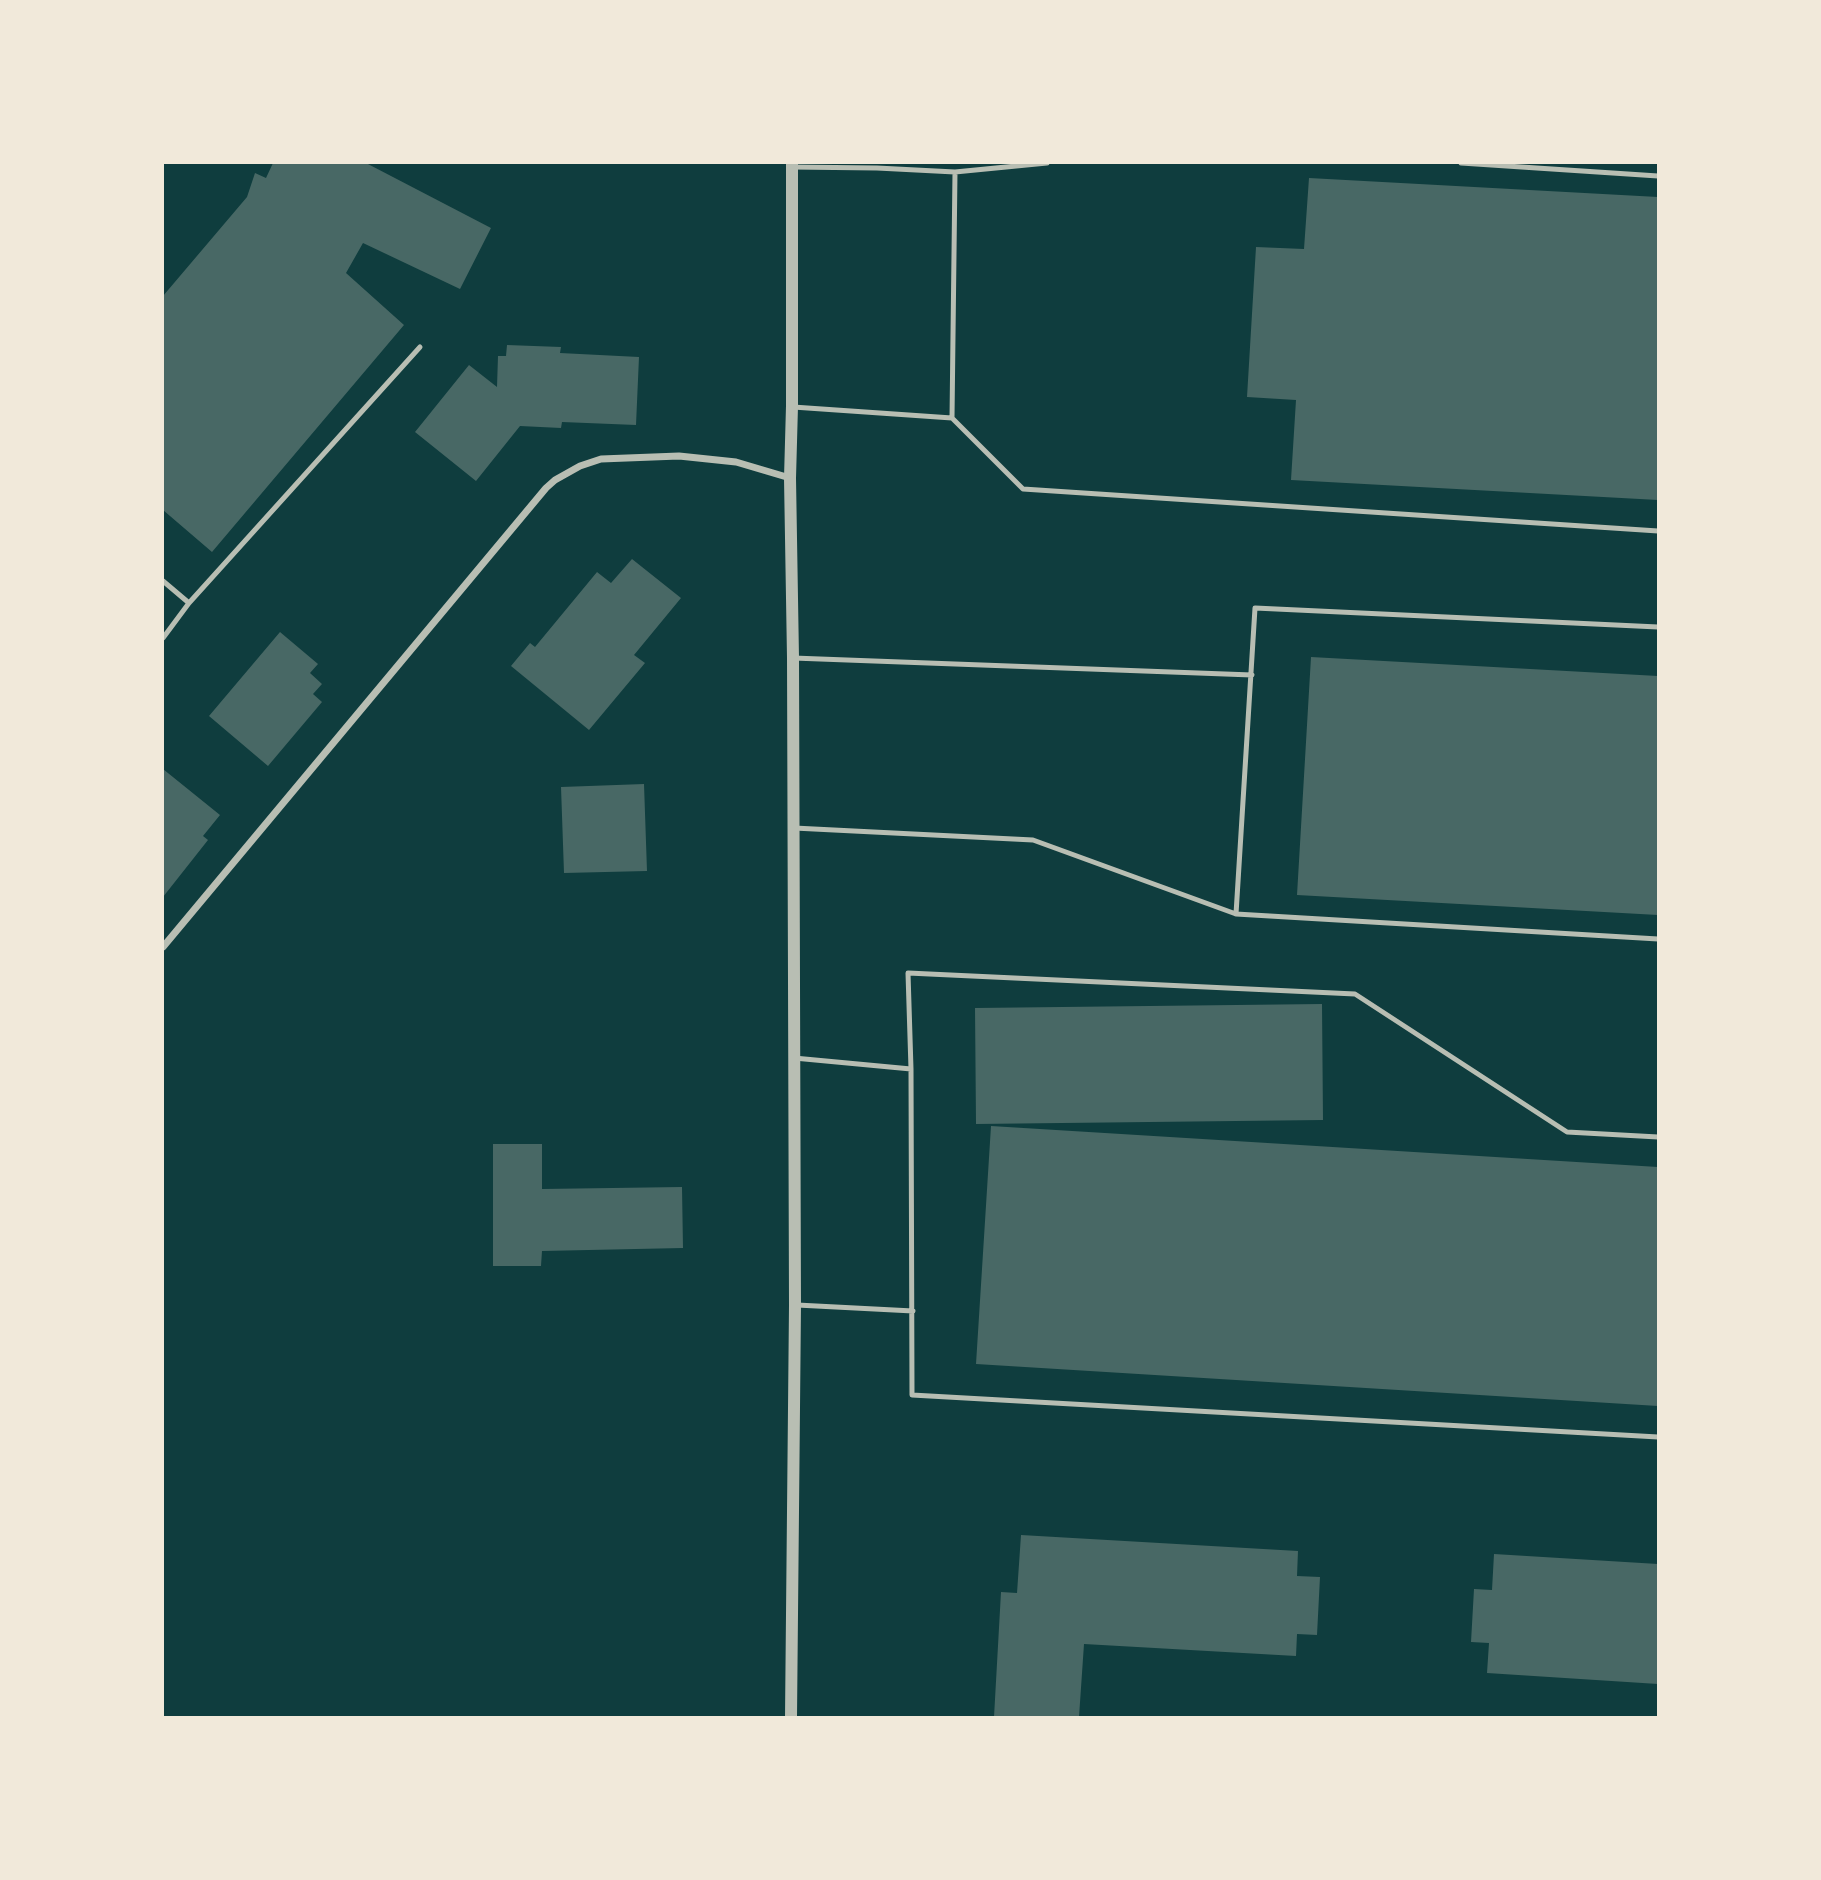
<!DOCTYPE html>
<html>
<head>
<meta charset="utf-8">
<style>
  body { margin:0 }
  #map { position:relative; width:1821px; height:1880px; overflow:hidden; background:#0f3d3e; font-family:Barlow,sans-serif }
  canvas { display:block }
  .frame { position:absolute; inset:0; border:164px solid #f1e9da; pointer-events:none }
</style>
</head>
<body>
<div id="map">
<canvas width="1821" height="1880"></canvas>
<div class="frame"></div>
</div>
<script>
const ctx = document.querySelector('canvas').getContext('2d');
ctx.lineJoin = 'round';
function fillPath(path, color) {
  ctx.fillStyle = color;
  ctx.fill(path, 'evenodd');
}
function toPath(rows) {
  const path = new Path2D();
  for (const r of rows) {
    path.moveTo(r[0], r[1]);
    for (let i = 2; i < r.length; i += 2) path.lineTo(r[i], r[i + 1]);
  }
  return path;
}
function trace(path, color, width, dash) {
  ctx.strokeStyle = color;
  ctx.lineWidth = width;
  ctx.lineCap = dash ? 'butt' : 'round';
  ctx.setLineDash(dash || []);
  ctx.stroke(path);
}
const building = toPath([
  [273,163,366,163,491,228,460,289,363,243,346,273,404,325,212,552,163,510,163,296,247,197,255,173,266,178],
  [1309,178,1658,197,1658,500,1291,480,1296,400,1247,397,1256,247,1304,249],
  [507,345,561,347,560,353,639,357,636,425,562,422,561,428,520,426,476,481,415,432,469,365,497,387,498,356,506,356],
  [632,559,681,598,634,655,645,663,589,730,511,666,530,643,535,647,597,572,611,583],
  [280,632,318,664,310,673,322,684,313,694,322,702,268,766,209,716],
  [1311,657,1658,676,1658,915,1297,895],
  [163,769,220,815,203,836,208,840,163,897],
  [644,784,647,871,564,873,561,787],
  [1322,1004,1323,1120,976,1124,975,1008],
  [991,1126,1658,1167,1658,1406,976,1364],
  [493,1144,542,1144,542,1189,682,1187,683,1248,542,1251,541,1266,493,1266],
  [1021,1535,1298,1551,1297,1576,1320,1577,1317,1635,1297,1634,1296,1656,1084,1644,1079,1717,994,1717,1001,1592,1017,1593],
  [1494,1554,1658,1564,1658,1684,1487,1673,1489,1643,1471,1642,1474,1589,1492,1590]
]);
const service = toPath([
  [1461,163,1658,176],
  [792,167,877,168,955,172,1047,163],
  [793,407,952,418,1023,489,1658,531],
  [952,418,955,172],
  [163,581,189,603],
  [163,638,189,603,420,347],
  [793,658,1252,675],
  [794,828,1033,840,1236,914,1658,939],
  [1236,914,1255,608,1658,627],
  [794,1058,911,1069],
  [1658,1137,1567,1132,1355,994,908,973,911,1069,912,1395,1658,1437],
  [797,1305,913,1311]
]);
const minor = toPath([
  [163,947,546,488,555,480,580,466,601,459,679,456,736,462,790,478]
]);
const tertiary = toPath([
  [791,1717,795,1305,793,658,790,478,792,406,792,163]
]);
fillPath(building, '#486865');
trace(service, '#b8beb3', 5);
trace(minor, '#b8beb3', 7);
trace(tertiary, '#b8beb3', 12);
</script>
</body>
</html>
